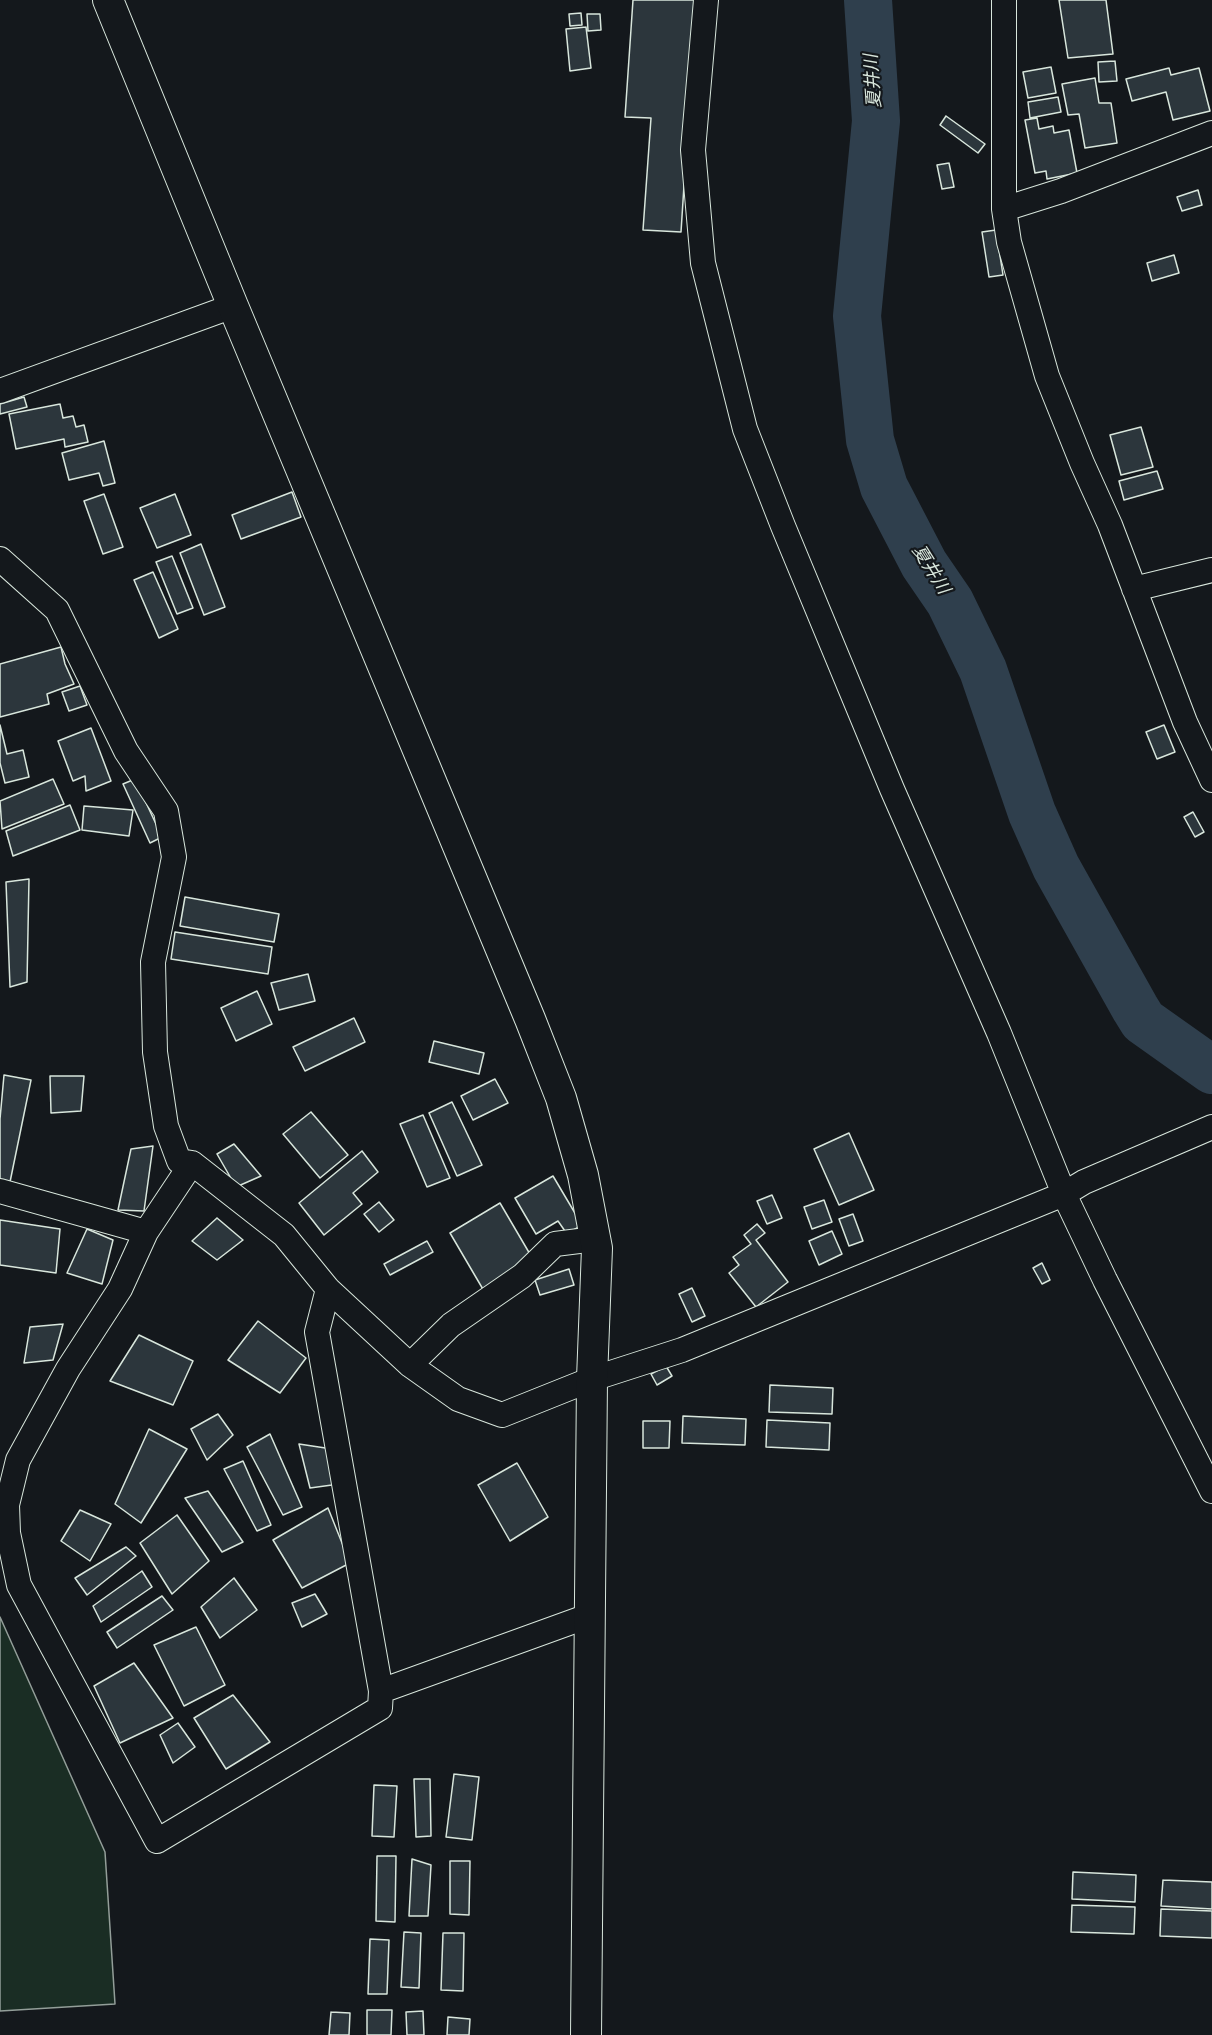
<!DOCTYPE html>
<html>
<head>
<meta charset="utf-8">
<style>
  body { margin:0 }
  canvas { display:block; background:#14181c }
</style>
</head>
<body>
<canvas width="1212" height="2035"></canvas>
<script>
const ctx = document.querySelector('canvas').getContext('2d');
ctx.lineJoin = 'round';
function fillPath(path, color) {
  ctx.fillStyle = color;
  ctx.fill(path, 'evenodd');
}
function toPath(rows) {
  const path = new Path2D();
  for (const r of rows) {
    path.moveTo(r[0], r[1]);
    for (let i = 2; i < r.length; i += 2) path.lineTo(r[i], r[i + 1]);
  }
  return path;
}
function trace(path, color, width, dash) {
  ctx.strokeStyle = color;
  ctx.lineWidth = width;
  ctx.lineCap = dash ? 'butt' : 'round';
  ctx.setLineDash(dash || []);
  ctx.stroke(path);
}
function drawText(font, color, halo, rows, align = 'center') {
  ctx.font = font + ' Jost,"Noto Sans JP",sans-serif';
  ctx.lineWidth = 4.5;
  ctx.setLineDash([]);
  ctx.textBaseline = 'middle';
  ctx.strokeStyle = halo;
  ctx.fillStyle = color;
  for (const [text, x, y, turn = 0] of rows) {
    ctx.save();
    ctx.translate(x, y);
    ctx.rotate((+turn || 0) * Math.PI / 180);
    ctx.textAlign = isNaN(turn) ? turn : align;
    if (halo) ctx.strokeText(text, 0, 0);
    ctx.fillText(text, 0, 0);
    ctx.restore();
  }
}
const green = toPath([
  [0,1617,105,1852,115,2004,0,2011,0,1617]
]);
const river = toPath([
  [868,0,876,121,857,316,870,440,884,487,924,564,950,602,983,670,1032,813,1056,867,1135,1008,1143,1021,1212,1070]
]);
const building = toPath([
  [633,0,696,0,681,232,643,230,651,118,625,117,633,0],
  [1059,0,1106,0,1113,54,1068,58,1059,0],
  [581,13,582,25,570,26,569,14,581,13],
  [587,14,600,14,601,30,588,31,587,14],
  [586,27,591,68,570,71,566,29,586,27],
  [1115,61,1117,81,1099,82,1098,62,1115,61],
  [1051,67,1056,93,1028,98,1023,72,1051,67],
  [1169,68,1171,75,1199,68,1210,111,1173,120,1166,92,1132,101,1126,79,1169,68],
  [1095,78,1099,103,1111,103,1117,143,1085,148,1079,114,1068,115,1062,84,1095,78],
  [1058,97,1061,112,1030,118,1028,102,1058,97],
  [946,116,985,144,978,153,940,125,946,116],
  [1037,118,1039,129,1053,126,1054,133,1069,130,1077,173,1047,179,1046,171,1035,173,1025,120,1037,118],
  [949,163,954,187,942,189,937,165,949,163],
  [1198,190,1202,205,1182,211,1177,197,1198,190],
  [996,230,1003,275,989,277,982,232,996,230],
  [1174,255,1179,273,1152,281,1147,263,1174,255],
  [24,397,27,407,0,414,0,404,24,397],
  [60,404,63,418,73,416,76,427,84,425,88,442,65,447,64,439,16,449,9,414,60,404],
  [1141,427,1153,467,1121,475,1110,435,1141,427],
  [104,441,115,483,103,486,99,473,69,480,62,453,104,441],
  [1157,471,1163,489,1124,500,1119,481,1157,471],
  [292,492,301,517,241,539,232,515,292,492],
  [104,494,123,547,103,554,84,501,104,494],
  [175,494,191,535,157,548,140,508,175,494],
  [201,544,225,607,204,615,180,553,201,544],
  [172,556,193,608,177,614,156,562,172,556],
  [153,572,178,629,159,638,134,580,153,572],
  [61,647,65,664,74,684,47,694,49,704,0,717,0,664,61,647],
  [80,686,87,705,69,711,62,692,80,686],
  [0,725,7,754,23,750,29,777,5,783,0,763,0,725],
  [1164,725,1175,752,1157,759,1146,732,1164,725],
  [91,728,111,781,86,791,85,776,73,781,58,741,91,728],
  [53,779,64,804,2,829,0,801,53,779],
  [135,779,162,837,150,843,123,784,135,779],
  [70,805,80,830,13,856,6,831,70,805],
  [84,806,133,810,129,836,82,830,84,806],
  [1193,812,1204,832,1195,837,1184,817,1193,812],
  [29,879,27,982,10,987,6,882,29,879],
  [185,897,279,914,274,942,180,926,185,897],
  [175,932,272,947,268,974,171,959,175,932],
  [308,974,315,1001,279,1010,271,983,308,974],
  [257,991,272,1024,236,1041,221,1008,257,991],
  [354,1018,365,1042,305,1071,293,1047,354,1018],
  [434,1041,484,1053,479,1074,429,1062,434,1041],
  [4,1075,31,1080,10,1182,0,1179,0,1119,4,1075],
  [50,1076,84,1076,81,1111,51,1113,50,1076],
  [495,1079,508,1103,473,1120,461,1096,495,1079],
  [452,1102,482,1165,457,1176,429,1113,452,1102],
  [311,1112,348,1155,320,1178,283,1134,311,1112],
  [423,1115,450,1178,427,1187,400,1124,423,1115],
  [849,1133,874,1190,839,1205,814,1149,849,1133],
  [234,1144,261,1176,236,1187,217,1154,234,1144],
  [153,1146,144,1211,118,1210,131,1149,153,1146],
  [362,1151,378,1172,353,1193,362,1204,324,1235,299,1203,362,1151],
  [553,1176,582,1225,567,1234,558,1221,536,1234,515,1198,553,1176],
  [772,1195,782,1218,767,1224,757,1201,772,1195],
  [824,1200,832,1222,812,1229,804,1207,824,1200],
  [379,1202,394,1220,379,1232,364,1214,379,1202],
  [500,1203,534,1261,484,1291,450,1233,500,1203],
  [853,1214,863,1241,849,1246,839,1219,853,1214],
  [217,1218,243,1240,217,1260,192,1241,217,1218],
  [0,1220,60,1229,56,1273,0,1265,0,1220],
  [757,1224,765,1233,756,1240,788,1282,756,1307,729,1273,739,1265,733,1257,751,1244,744,1235,757,1224],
  [87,1229,113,1240,102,1284,67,1273,87,1229],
  [832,1231,842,1254,819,1265,809,1241,832,1231],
  [427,1241,433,1252,390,1275,384,1264,427,1241],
  [1042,1263,1050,1280,1042,1284,1033,1268,1042,1263],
  [569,1269,574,1285,540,1295,535,1280,569,1269],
  [692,1288,705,1316,692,1322,679,1294,692,1288],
  [258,1321,306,1358,280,1393,228,1360,258,1321],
  [63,1324,53,1360,24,1363,30,1327,63,1324],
  [139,1335,193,1361,173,1405,110,1381,139,1335],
  [666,1366,672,1376,657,1385,651,1374,666,1366],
  [770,1385,833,1388,832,1414,769,1412,770,1385],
  [218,1414,233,1435,207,1460,191,1429,218,1414],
  [683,1416,746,1419,745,1445,682,1443,683,1416],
  [767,1420,830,1423,829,1450,766,1447,767,1420],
  [643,1421,670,1421,669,1448,643,1448,643,1421],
  [149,1429,187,1449,141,1523,115,1504,149,1429],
  [270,1434,302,1507,283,1515,247,1447,270,1434],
  [299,1444,332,1449,332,1485,310,1488,299,1444],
  [243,1461,271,1525,257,1531,224,1469,243,1461],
  [517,1463,548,1517,510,1541,478,1485,517,1463],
  [208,1491,243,1542,222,1552,185,1498,208,1491],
  [328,1508,350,1563,302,1588,273,1540,328,1508],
  [80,1510,111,1524,90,1561,61,1541,80,1510],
  [177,1515,209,1561,172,1594,140,1543,177,1515],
  [126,1547,136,1556,87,1595,75,1578,126,1547],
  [142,1571,152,1587,101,1622,93,1606,142,1571],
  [234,1578,257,1610,220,1638,201,1607,234,1578],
  [315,1594,327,1614,302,1627,292,1603,315,1594],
  [162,1596,173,1610,117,1648,107,1632,162,1596],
  [196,1627,225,1685,184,1706,154,1645,196,1627],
  [134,1663,173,1718,120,1743,94,1686,134,1663],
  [233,1695,270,1742,226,1769,194,1718,233,1695],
  [178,1723,195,1747,173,1763,160,1735,178,1723],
  [454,1774,479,1777,472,1840,446,1837,454,1774],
  [414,1779,430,1779,431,1836,416,1837,414,1779],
  [374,1785,397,1786,394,1837,372,1836,374,1785],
  [377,1856,396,1856,395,1922,376,1921,377,1856],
  [412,1859,431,1865,428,1916,409,1916,412,1859],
  [450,1861,470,1861,469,1915,450,1914,450,1861],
  [1073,1872,1136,1875,1135,1902,1072,1899,1073,1872],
  [1163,1880,1212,1882,1212,1909,1161,1906,1163,1880],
  [1072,1905,1135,1907,1134,1934,1071,1932,1072,1905],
  [1161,1909,1212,1911,1212,1938,1160,1936,1161,1909],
  [404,1932,421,1933,419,1988,401,1987,404,1932],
  [443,1933,464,1933,463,1991,441,1990,443,1933],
  [370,1939,389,1940,387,1994,368,1994,370,1939],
  [367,2010,392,2010,391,2035,367,2035,367,2010],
  [423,2011,424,2035,407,2035,406,2012,423,2011],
  [331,2012,350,2013,349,2035,329,2035,331,2012],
  [448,2017,470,2019,469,2035,447,2035,448,2017]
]);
const minor = toPath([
  [706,0,693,150,703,263,745,429,783,526,892,789,999,1033,1064,1194,1105,1280,1212,1491],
  [1004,0,1004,209,1009,242,1047,376,1082,463,1110,525,1185,722,1212,780],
  [1004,209,1061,191,1212,133],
  [0,391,233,306],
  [0,559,57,610,126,751,166,811,174,857,153,962,155,1052,166,1126,179,1161,192,1163,284,1235,328,1289,410,1365,458,1399,502,1415,592,1379,682,1350,1064,1194,1084,1182,1212,1127],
  [1134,589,1212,570],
  [192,1163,146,1232,120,1289,68,1369,18,1460,7,1505,8,1533,19,1585,157,1841,380,1708,381,1691,591,1615],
  [0,1191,146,1232],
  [328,1289,317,1332,381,1691],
  [410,1365,451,1325,522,1276,555,1244,595,1239]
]);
const tertiary = toPath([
  [108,0,233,306,530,1019,561,1098,583,1175,597,1248,592,1379,586,2035]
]);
const waterNames = [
  ["夏井川",874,81,-94],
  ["夏井川",930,570,58]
];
fillPath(green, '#1a2d24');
trace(green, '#939e99', 1.5);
trace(river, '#2f3f4d', 48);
fillPath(building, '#2c363c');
trace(building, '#d8e6dc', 1.5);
trace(minor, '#d8e6dc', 26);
trace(tertiary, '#d8e6dc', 32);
trace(minor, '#14181c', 24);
trace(tertiary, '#14181c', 30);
drawText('italic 18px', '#d8e6dc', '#14181c', waterNames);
</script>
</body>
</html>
